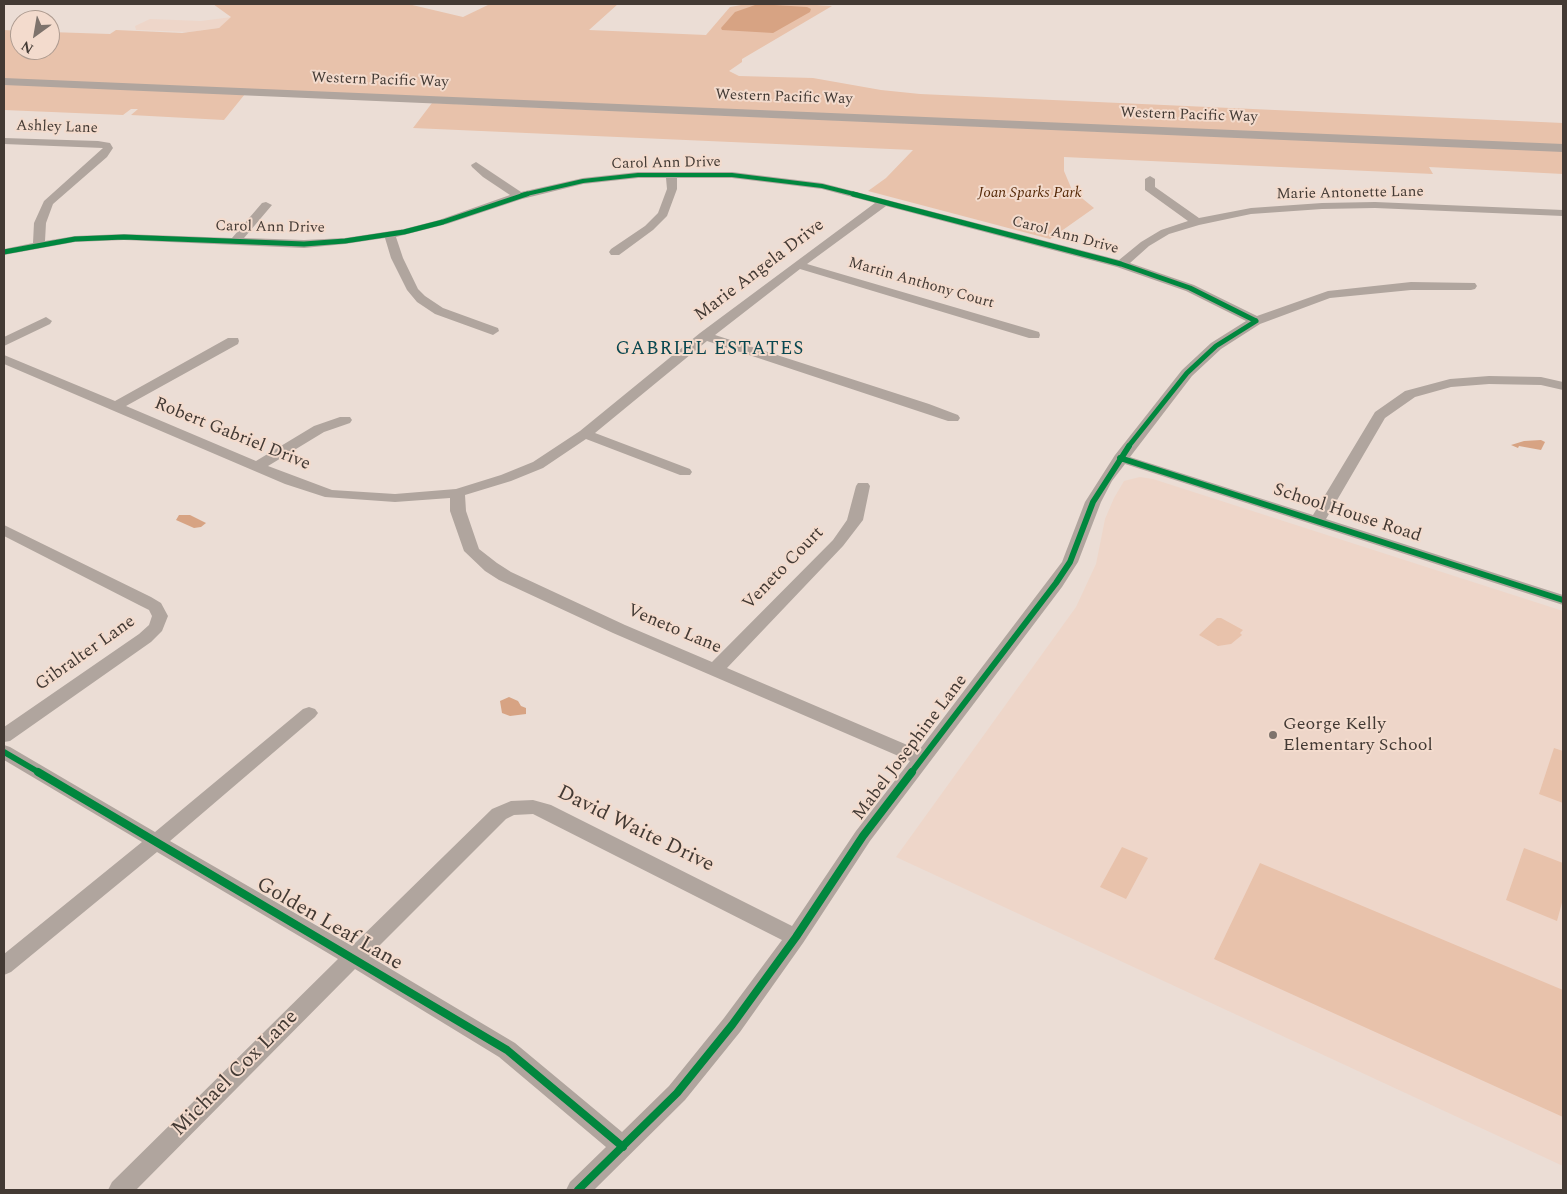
<!DOCTYPE html>
<html>
<head>
<meta charset="utf-8">
<style>
  body { margin:0 }
  #map { position:relative; width:1567px; height:1194px; overflow:hidden; background:#ebddd5; font-family:Spectral,serif }
  canvas { display:block }
  .frame { position:absolute; inset:0; border:5px solid #433a34; pointer-events:none }
  .north { position:absolute; left:10px; top:10px; width:50px; height:50px; box-sizing:border-box; background:#f3dbcd; border:1px solid #ad9b90; border-radius:50%; rotate:212deg; font-size:14px; font-weight:700; line-height:20px; text-align:center; color:#433a34 }
  .north::after { content:''; display:block; margin:auto; width:18px; height:22px; background:#7e736c; clip-path:polygon(50% 0,100% 100%,50% 72%,0 100%) }
</style>
</head>
<body>
<div id="map">
<canvas width="1567" height="1194"></canvas>
<div class="frame"></div>
<div class="north">N</div>
</div>
<script>
const ctx = document.querySelector('canvas').getContext('2d');
ctx.lineJoin = 'round';
function fillPath(path, color) {
  ctx.fillStyle = color;
  ctx.fill(path, 'evenodd');
}
function toPath(rows) {
  const path = new Path2D();
  for (const r of rows) {
    path.moveTo(r[0], r[1]);
    for (let i = 2; i < r.length; i += 2) path.lineTo(r[i], r[i + 1]);
  }
  return path;
}
function trace(path, color, width, dash) {
  ctx.strokeStyle = color;
  ctx.lineWidth = width;
  ctx.lineCap = dash ? 'butt' : 'round';
  ctx.setLineDash(dash || []);
  ctx.stroke(path);
}
function drawText(font, color, halo, rows, align = 'center') {
  ctx.font = font + ' Spectral,serif';
  ctx.lineWidth = 4;
  ctx.setLineDash([]);
  ctx.textBaseline = 'middle';
  ctx.strokeStyle = halo;
  ctx.fillStyle = color;
  for (const [text, x, y, turn = 0] of rows) {
    ctx.save();
    ctx.translate(x, y);
    ctx.rotate((+turn || 0) * Math.PI / 180);
    ctx.textAlign = isNaN(turn) ? turn : align;
    if (halo) ctx.strokeText(text, 0, 0);
    ctx.fillText(text, 0, 0);
    ctx.restore();
  }
}
const built = toPath([
  [232,17,219,28,189,32,136,30,135,26,150,19,201,21],
  [1140,477,1153,479,1563,611,1563,1166,896,857,1076,607,1096,564,1105,519,1114,498,1124,481]
]);
const green = toPath([
  [213,4,408,4,463,17,490,4,618,4,589,30,706,35,730,7,747,4,800,4,832,6,742,59,742,62,729,71,739,76,813,78,881,90,920,94,1563,123,1563,146,4,80,4,30,20,31,20,50,50,50,50,32,110,34,116,30,182,33,219,28,231,17],
  [4,84,245,94,224,120,131,115,138,109,131,109,123,115,4,110],
  [432,103,1563,151,1563,174,1429,167,1433,174,1064,157,1064,171,1072,190,1094,208,1050,239,868,191,886,178,913,150,413,128],
  [1217,618,1221,618,1243,630,1240,633,1242,635,1231,644,1218,646,1199,635],
  [1554,748,1563,751,1563,803,1539,794],
  [1122,847,1148,858,1126,899,1100,887],
  [1524,848,1563,863,1563,899,1557,921,1506,900],
  [1260,863,1563,990,1563,1117,1214,959]
]);
const water = toPath([
  [758,4,807,7,811,9,810,12,773,33,722,30,721,28,735,12],
  [1541,440,1545,442,1541,450,1519,446,1518,448,1511,445,1524,441],
  [179,515,190,515,206,523,201,527,194,528,176,520],
  [509,697,518,701,521,706,526,708,526,714,510,716,502,713,500,701]
]);
const minor = toPath([
  [4,138,98,141,110,143,113,148,107,157,53,204,46,223,45,241,75,236,124,234,232,238,262,203,266,202,272,205,244,238,304,240,345,238,404,229,439,220,510,195,483,177,472,167,471,165,476,162,521,192,583,178,638,172,732,172,822,183,1119,260,1141,242,1161,230,1188,221,1145,190,1145,179,1150,176,1155,179,1155,187,1199,218,1251,208,1322,203,1375,202,1563,210,1563,216,1375,208,1322,209,1251,214,1199,225,1169,234,1149,246,1130,263,1194,285,1257,316,1328,291,1411,282,1475,283,1477,286,1475,289,1471,290,1411,290,1330,298,1260,324,1221,349,1192,376,1130,457,1313,515,1375,412,1405,391,1450,379,1489,376,1541,377,1563,382,1563,390,1541,385,1489,384,1451,387,1415,397,1385,418,1326,519,1563,595,1563,605,1125,464,1112,481,1101,502,1078,562,1062,587,870,841,803,943,740,1032,685,1100,594,1190,566,1190,570,1182,606,1147,499,1057,355,969,136,1190,108,1190,112,1182,338,959,157,852,11,972,4,975,4,954,142,842,4,760,4,745,10,747,155,832,303,709,309,707,315,709,318,713,315,717,170,841,352,946,492,809,511,801,533,800,551,805,792,926,856,831,910,761,613,633,499,580,485,571,464,551,450,511,450,498,395,502,325,497,285,484,4,364,4,355,115,401,228,338,238,338,239,341,238,344,126,406,256,461,314,426,340,417,350,417,352,420,350,423,324,432,268,466,332,490,395,494,456,489,501,475,533,462,580,431,700,333,875,203,822,189,732,178,677,178,677,189,667,216,653,230,619,255,611,255,609,252,611,249,645,226,658,213,667,189,666,178,638,178,583,184,522,199,447,224,396,237,403,258,418,289,425,296,443,308,498,328,499,331,493,335,435,314,417,302,407,290,391,258,385,238,345,244,304,248,124,240,75,242,4,255,4,249,33,243,34,223,44,201,103,148,4,144,4,138],
  [886,206,1117,267,1186,291,1246,321,1211,343,1182,370,1115,455,1085,502,1062,562,919,750,727,668,843,546,863,520,870,486,868,483,858,483,856,486,847,520,833,540,712,662,625,625,511,572,497,563,479,549,466,511,465,495,511,481,543,468,586,439,680,475,690,475,692,472,690,469,595,433,707,341,948,421,958,421,960,418,958,415,929,404,715,335,800,269,1029,338,1039,338,1040,335,1039,332,807,264,886,206],
  [533,814,782,940,724,1018,669,1086,622,1132,515,1043,369,956,506,819,514,815,533,814],
  [46,317,52,321,50,324,4,346,4,337,46,317],
  [4,525,151,597,161,603,168,616,162,631,151,642,10,741,4,742,4,727,139,634,149,625,152,616,149,610,139,605,4,536,4,525]
]);
const tertiary = toPath([
  [4,78,1563,144,1563,152,4,85,4,78]
]);
const cyclewayFar3 = toPath([
  [522,195,583,181,638,175,732,175,822,186,858,195]
]);
const cyclewayFar2 = toPath([
  [853,194,1121,264,1190,288,1256,321],
  [4,252,75,239,124,237,304,244,345,241,404,232,443,222,527,194],
  [1128,447,1187,373,1216,346,1256,321]
]);
const cyclewayFar1 = toPath([
  [1120,458,1563,600],
  [4,752,40,773],
  [911,773,1056,583,1070,562,1093,502,1129,446]
]);
const cycleway = toPath([
  [38,772,507,1050,623,1147],
  [578,1190,677,1093,732,1025,796,937,863,836,912,772]
]);
const markers = [
  [1273,735,5,"#7e736c"]
];
const farStreetnames = [
  ["Western Pacific Way",380,81,2],
  ["Western Pacific Way",784,98,2],
  ["Western Pacific Way",1189,116,2],
  ["Ashley Lane",57,128,2],
  ["Carol Ann Drive",666,164,-1],
  ["Marie Antonette Lane",1350,194,-1],
  ["Carol Ann Drive",270,228,1],
  ["Carol Ann Drive",1065,236,15],
  ["Martin Anthony Court",921,284,16]
];
const farParknames = [
  ["Joan Sparks Park",1030,194]
];
const streetNames = [
  ["Marie Angela Drive",760,271,-37],
  ["Robert Gabriel Drive",232,435,22],
  ["School House Road",1347,514,18],
  ["Veneto Court",784,569,-46],
  ["Veneto Lane",674,630,23],
  ["Gibralter Lane",86,654,-35],
  ["Mabel Josephine Lane",911,748,-53]
];
const poiNames = [
  ["George Kelly",1283,725],
  ["Elementary School",1283,746]
];
const neighbourhoodNames = [
  ["GABRIEL ESTATES",710,350]
];
const nearStreetnames = [
  ["David Waite Drive",635,830,26],
  ["Golden Leaf Lane",329,925,30],
  ["Michael Cox Lane",236,1074,-45]
];
fillPath(built, '#eed6c9');
fillPath(green, '#e8c2ab');
fillPath(water, '#d7a383');
fillPath(minor, '#b0a59e');
fillPath(tertiary, '#b0a59e');
trace(cyclewayFar3, '#00873e', 4);
trace(cyclewayFar2, '#00873e', 5);
trace(cyclewayFar1, '#00873e', 6);
trace(cycleway, '#00873e', 8);
for (const [x, y, r, color] of markers) {
  const dot = new Path2D();
  dot.arc(x, y, r, 0, 2 * Math.PI);
  ctx.fillStyle = color;
  ctx.fill(dot);
  trace(dot, '#f3dbcd', 2);
}
drawText('15px', '#433a34', '#f3dbcd', farStreetnames);
drawText('italic 15px', '#542806', '#f3dbcd', farParknames);
drawText('18px', '#433a34', '#f3dbcd', streetNames);
drawText('18px', '#433a34', '#f3dbcd', poiNames, 'left');
ctx.letterSpacing = '1px';
drawText('19px', '#084750', '#f3dbcd', neighbourhoodNames);
ctx.letterSpacing = '0px';
drawText('21px', '#433a34', '#f3dbcd', nearStreetnames);
</script>
</body>
</html>
